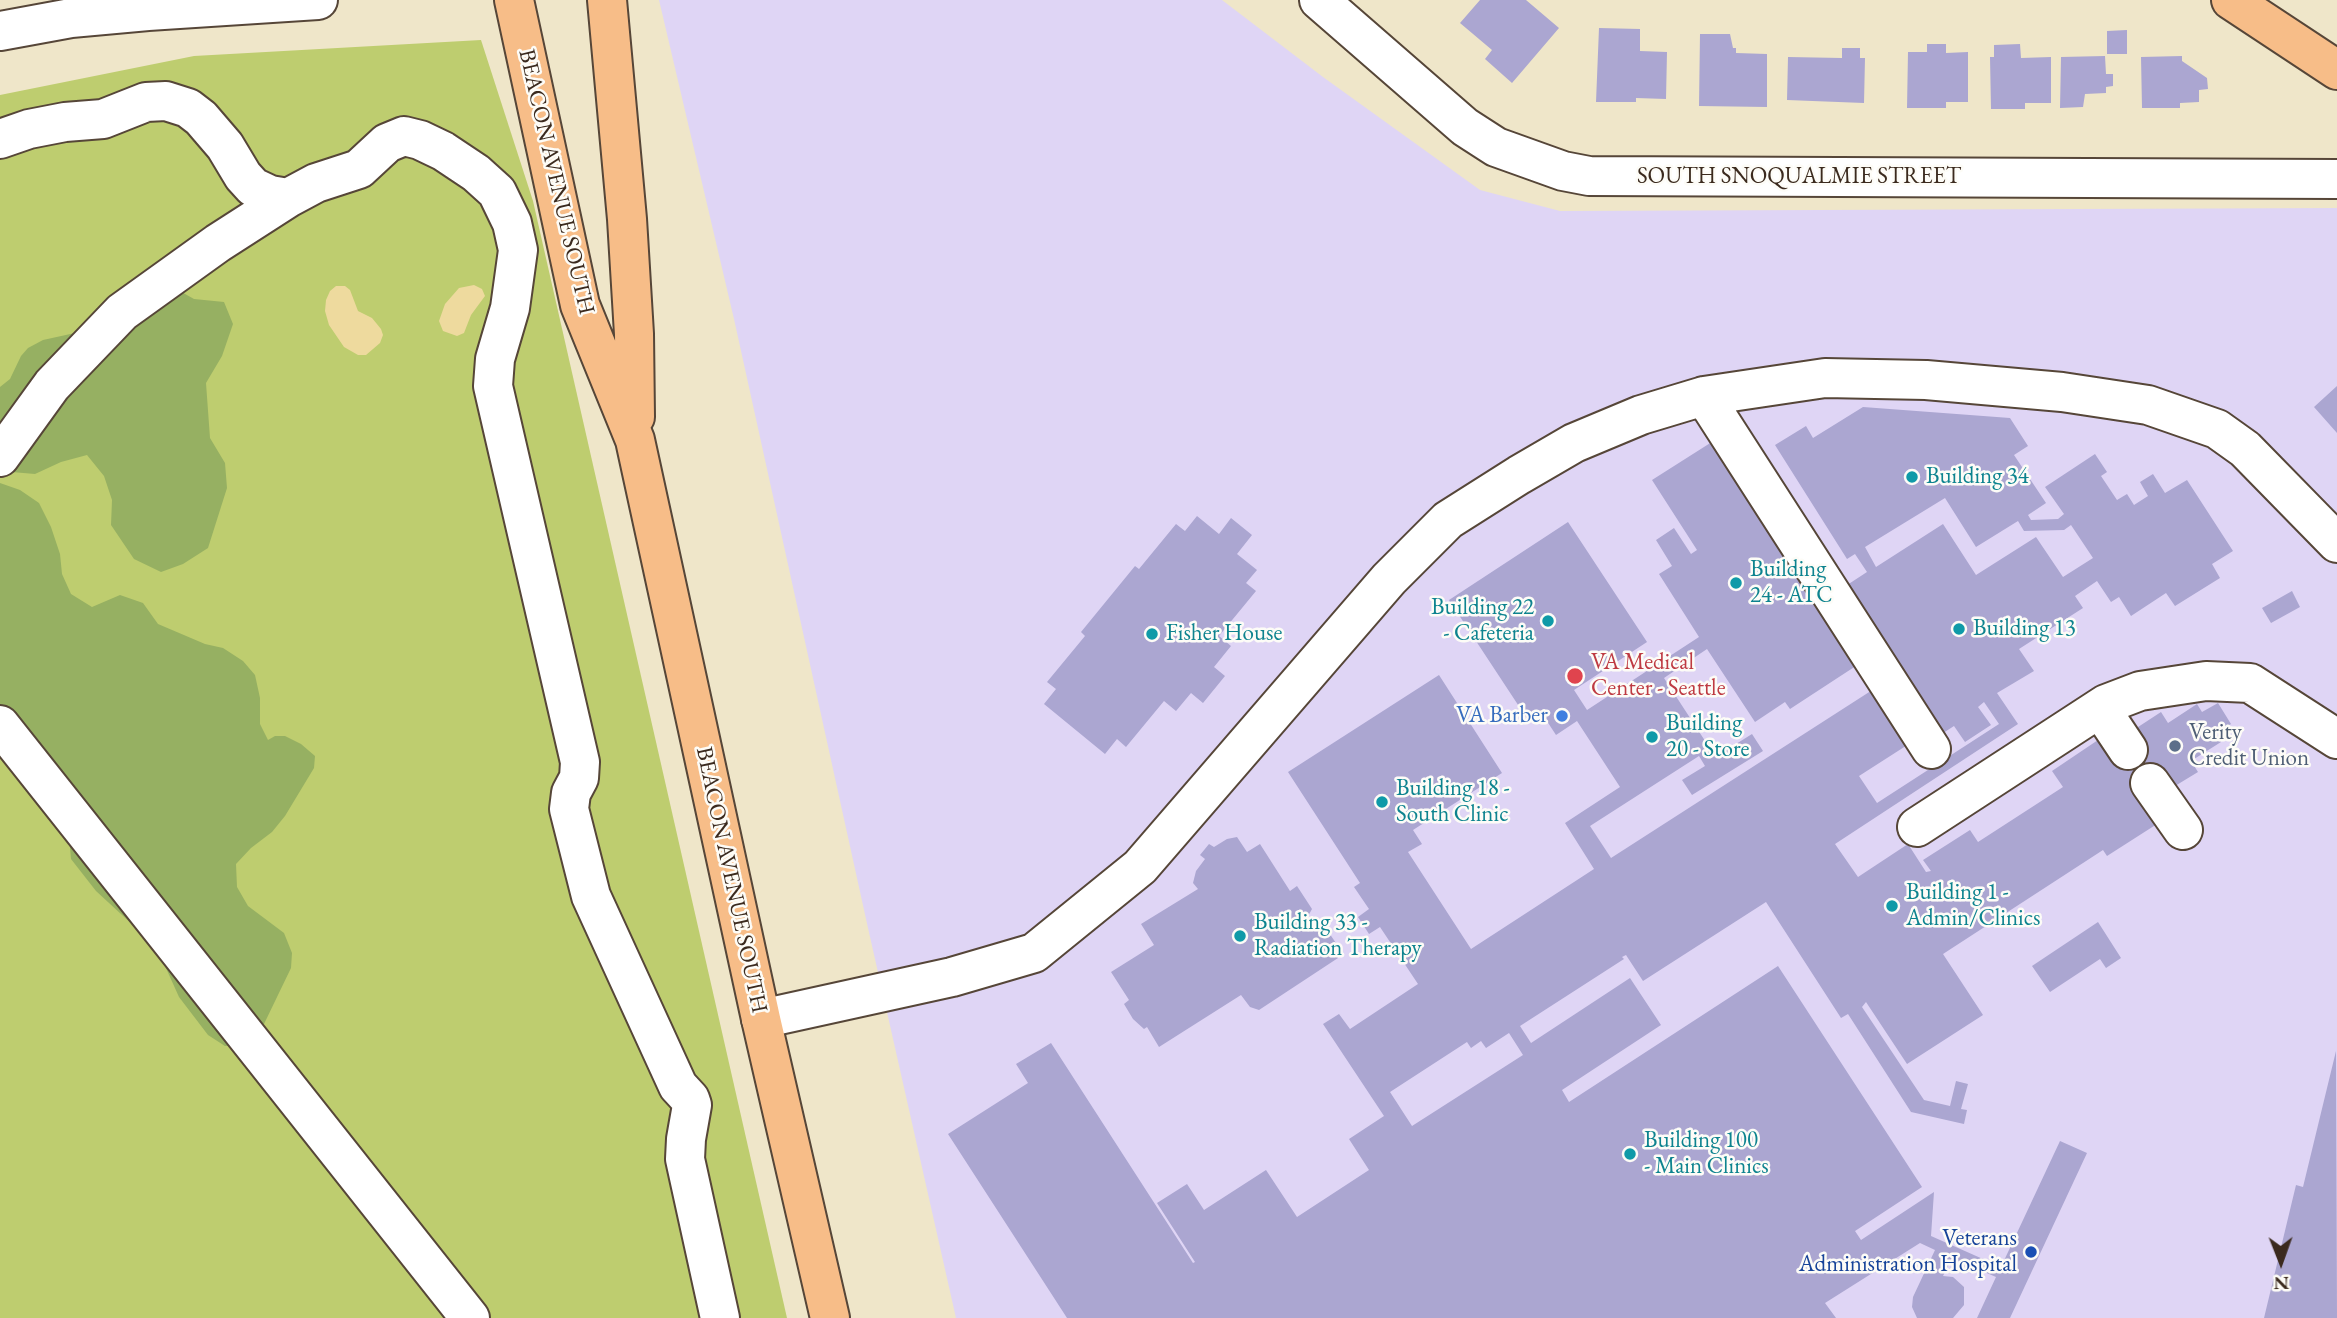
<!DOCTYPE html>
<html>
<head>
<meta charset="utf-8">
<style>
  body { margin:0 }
  #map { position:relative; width:2337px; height:1318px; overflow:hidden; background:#efe6c9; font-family:"EB Garamond",serif }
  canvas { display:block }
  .north { position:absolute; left:2246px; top:1227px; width:70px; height:70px; -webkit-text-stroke:5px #fdfcf7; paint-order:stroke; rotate:179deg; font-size:19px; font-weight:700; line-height:28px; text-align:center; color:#3b2a1e }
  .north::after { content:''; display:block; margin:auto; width:24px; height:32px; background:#3b2a1e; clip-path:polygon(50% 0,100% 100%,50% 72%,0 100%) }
</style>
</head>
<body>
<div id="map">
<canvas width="2337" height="1318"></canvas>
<div class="north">N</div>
</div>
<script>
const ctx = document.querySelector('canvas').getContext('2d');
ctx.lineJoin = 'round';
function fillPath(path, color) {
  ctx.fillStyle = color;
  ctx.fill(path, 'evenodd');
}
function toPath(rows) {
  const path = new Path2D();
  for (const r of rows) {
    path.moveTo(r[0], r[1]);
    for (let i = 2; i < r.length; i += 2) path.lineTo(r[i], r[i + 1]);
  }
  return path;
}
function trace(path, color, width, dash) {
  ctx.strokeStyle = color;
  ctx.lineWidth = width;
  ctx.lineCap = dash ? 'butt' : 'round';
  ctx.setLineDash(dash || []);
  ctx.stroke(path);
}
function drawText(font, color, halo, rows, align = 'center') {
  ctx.font = font + ' "EB Garamond",serif';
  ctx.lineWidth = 5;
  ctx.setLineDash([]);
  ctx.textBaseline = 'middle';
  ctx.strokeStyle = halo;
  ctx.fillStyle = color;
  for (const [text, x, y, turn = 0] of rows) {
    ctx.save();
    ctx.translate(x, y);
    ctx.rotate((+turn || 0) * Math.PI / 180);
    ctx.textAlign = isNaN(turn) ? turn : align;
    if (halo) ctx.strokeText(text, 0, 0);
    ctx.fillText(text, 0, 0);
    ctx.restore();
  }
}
const built = toPath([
  [659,0,1222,0,1323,77,1480,190,1560,211,2337,208,2337,1318,956,1318,868,928,734,319]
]);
const green = toPath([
  [481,40,533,201,787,1318,0,1318,0,95,194,56]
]);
const forest = toPath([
  [178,290,194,299,224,302,233,324,222,356,206,383,210,438,225,463,227,488,208,548,183,564,161,572,134,559,111,525,112,500,104,476,87,455,61,462,35,474,0,471,0,387,10,379,21,356,28,348,43,340,84,331],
  [0,483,20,490,39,503,51,527,60,554,62,574,71,594,92,607,120,595,143,603,158,624,205,644,223,648,243,661,255,675,260,698,260,724,268,740,275,736,285,736,301,744,315,756,314,768,285,816,272,832,251,848,236,864,237,887,248,906,284,933,292,953,291,968,264,1024,240,1046,225,1046,208,1035,179,997,161,957,147,938,96,891,71,859,69,837,0,758]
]);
const sand = toPath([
  [474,285,482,289,485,296,471,315,464,333,457,336,443,331,439,321,445,304,459,288],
  [336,286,345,286,350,290,358,311,372,318,381,329,383,335,380,343,366,355,358,355,344,347,329,325,325,311,326,300,330,291]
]);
const building = toPath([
  [1480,0,1526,0,1559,28,1512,83,1485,59,1492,50,1460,23],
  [1599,28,1640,29,1640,51,1667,52,1666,99,1636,98,1636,102,1596,102],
  [2127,30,2127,54,2107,54,2107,31],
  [1700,34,1730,34,1733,48,1736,48,1736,53,1767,54,1767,107,1699,106],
  [1927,44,1946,44,1946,53,1968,52,1968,102,1946,102,1946,108,1907,108,1908,52,1927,52],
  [2020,44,2021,58,2051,57,2051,103,2025,103,2025,109,1991,109,1990,57,1994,57,1994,45],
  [1842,48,1860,48,1860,58,1865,58,1864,103,1787,100,1788,57,1842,58],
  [2105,56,2106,74,2113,74,2113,86,2106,87,2106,93,2085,94,2083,107,2060,108,2061,57],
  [2182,56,2182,61,2207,78,2208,89,2199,90,2199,102,2180,103,2180,108,2142,108,2141,57],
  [2337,386,2337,433,2314,407],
  [1863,407,2010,418,2028,446,2014,455,2046,503,2028,515,2031,520,2058,519,2064,514,2045,487,2095,454,2107,472,2101,476,2117,500,2127,494,2134,505,2148,496,2140,482,2153,474,2165,493,2187,480,2233,551,2212,564,2220,578,2175,606,2166,593,2131,616,2119,597,2111,602,2097,581,2075,596,2083,608,2019,649,2034,671,1997,693,2018,724,1835,844,1858,877,1908,844,1926,872,1931,871,1923,860,1970,830,1978,842,2063,787,2052,771,2101,738,2135,729,2161,712,2168,723,2197,704,2202,712,2218,703,2231,724,2216,734,2221,742,2191,761,2198,772,2175,786,2157,824,2107,856,2103,850,1943,954,1983,1015,1907,1064,1866,1002,1862,1007,1924,1100,1950,1106,1956,1081,1968,1084,1961,1109,1967,1110,1964,1124,1911,1112,1848,1014,1841,1018,1766,902,1643,981,1626,955,1622,957,1624,959,1520,1026,1531,1043,1630,978,1661,1025,1562,1090,1569,1102,1778,966,1922,1187,1855,1231,1861,1240,1934,1192,1931,1236,2001,1267,2060,1141,2087,1153,2010,1318,1977,1318,1996,1277,1952,1258,1943,1276,1953,1277,1964,1287,1964,1305,1953,1318,1917,1318,1912,1307,1913,1297,1935,1250,1920,1243,1825,1303,1836,1318,1067,1318,948,1134,1028,1083,1016,1064,1051,1043,1193,1263,1195,1262,1157,1203,1187,1184,1204,1210,1266,1170,1297,1217,1369,1170,1349,1139,1384,1116,1323,1024,1339,1014,1350,1029,1418,984,1380,927,1369,934,1358,917,1369,909,1354,887,1360,883,1288,772,1439,675,1502,773,1413,830,1422,844,1408,852,1471,949,1594,869,1565,823,1620,787,1577,721,1556,735,1541,712,1528,720,1449,600,1568,522,1647,642,1574,690,1587,710,1699,637,1659,574,1672,566,1656,540,1674,528,1691,554,1697,550,1652,480,1715,440,1865,660,1790,709,1785,702,1755,722,1707,649,1664,678,1711,750,1715,747,1720,754,1752,734,1763,751,1692,795,1682,780,1705,766,1699,756,1590,826,1611,858,1877,687,1912,742,1859,776,1877,803,1999,724,1984,702,1978,707,1991,725,1965,742,1954,726,1937,737,1841,589,1867,572,1855,554,1847,559,1775,445,1806,426,1813,438],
  [1945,498,1976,547,2018,521,2024,531,2064,530,2071,525,2093,558,2063,577,2036,537,1976,575,1943,524,1876,567,1865,547],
  [1509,1033,1523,1055,1412,1126,1390,1092,1467,1042,1471,1048,1481,1041,1486,1048],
  [1197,516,1219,534,1231,518,1252,535,1237,554,1257,570,1246,583,1256,591,1219,636,1231,646,1214,667,1225,676,1203,703,1191,693,1176,711,1164,701,1126,747,1117,739,1105,754,1044,704,1056,689,1047,682,1085,636,1081,632,1135,566,1139,569,1176,524,1185,531],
  [2292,591,2300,607,2271,623,2262,608],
  [1237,837,1247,852,1260,844,1290,891,1297,886,1312,909,1307,918,1325,927,1338,946,1338,958,1259,1010,1250,1007,1241,995,1159,1047,1147,1027,1144,1029,1133,1019,1124,1004,1129,1000,1111,972,1154,945,1141,924,1198,889,1193,883,1196,871,1205,859,1200,855,1209,844,1214,847,1227,839],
  [2098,922,2121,958,2106,968,2100,959,2050,992,2032,966],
  [2336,1051,2337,1318,2264,1318,2296,1185,2303,1187]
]);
const minor = toPath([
  [1319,0,1465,127,1496,147,1563,171,1589,176,2337,179],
  [0,31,71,18,148,11,318,0],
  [0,139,29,129,65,122,103,119,146,102,166,101,188,108,201,118,225,146,243,176,253,187,270,195,288,198],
  [1704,396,1931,749],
  [0,457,52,385,122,312,218,243,288,198,316,183,359,169,387,143,404,136,420,140,443,151,476,173,497,192,512,223,518,250,510,308,495,359,493,386,580,762,579,778,571,793,569,809,591,896,678,1086,690,1099,692,1105,686,1139,685,1159,720,1318],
  [2100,708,2128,750],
  [0,725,470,1318],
  [2150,783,2183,830],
  [1917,827,2106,704,2140,691,2206,681,2250,683,2337,739],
  [761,1019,952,977,1034,953,1140,867,1389,579,1448,520,1519,475,1574,443,1641,415,1704,396,1825,378,1926,380,2062,392,2148,405,2217,429,2245,449,2337,543]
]);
const major = toPath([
  [514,0,580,305,635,440,761,1019,830,1318],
  [607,0,627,219,634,334,635,417],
  [2231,0,2337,70]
]);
const markers = [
  [1912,477,7,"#0f9aa8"],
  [1736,583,7,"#0f9aa8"],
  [1548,621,7,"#0f9aa8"],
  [1959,629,7,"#0f9aa8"],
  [1152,634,7,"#0f9aa8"],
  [1575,676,9,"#e0444e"],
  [1562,716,7,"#3f7fe0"],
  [1652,737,7,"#0f9aa8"],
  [2175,746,7,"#5c6f8a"],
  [1382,802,7,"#0f9aa8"],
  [1892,906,7,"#0f9aa8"],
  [1240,936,7,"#0f9aa8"],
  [1630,1154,7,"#0f9aa8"],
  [2031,1252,7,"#1a4fb4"]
];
const streetNames = [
  ["SOUTH SNOQUALMIE STREET",1799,177],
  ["BEACON AVENUE SOUTH",556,182,77],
  ["BEACON AVENUE SOUTH",731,880,78]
];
const cultureNames = [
  ["Building 34",1926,477],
  ["Building",1750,570],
  ["24 - ATC",1750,596],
  ["Building 22",1534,608,"right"],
  ["- Cafeteria",1534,634,"right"],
  ["Building 13",1973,629],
  ["Fisher House",1166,634],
  ["Building",1666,724],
  ["20 - Store",1666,750],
  ["Building 18 -",1396,789],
  ["South Clinic",1396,815],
  ["Building 1 -",1906,893],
  ["Admin/Clinics",1906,919],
  ["Building 33 -",1254,923],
  ["Radiation Therapy",1254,949],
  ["Building 100",1644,1141],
  ["- Main Clinics",1644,1167]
];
const healthNames = [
  ["VA Medical",1591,663],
  ["Center - Seattle",1591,689]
];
const shopNames = [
  ["VA Barber",1548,716]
];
const serviceNames = [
  ["Verity",2189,733],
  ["Credit Union",2189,759]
];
const transitNames = [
  ["Veterans",2017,1239],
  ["Administration Hospital",2017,1265]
];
fillPath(built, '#dfd5f5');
fillPath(green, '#becd6f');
fillPath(forest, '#96b062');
fillPath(sand, '#eeda9e');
fillPath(building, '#aba6d1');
trace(minor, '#564638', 42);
trace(major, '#564638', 42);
trace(minor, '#fff', 38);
trace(major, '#f7bd88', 38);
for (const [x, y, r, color] of markers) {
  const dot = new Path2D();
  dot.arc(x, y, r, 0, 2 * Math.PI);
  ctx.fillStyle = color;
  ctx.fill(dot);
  trace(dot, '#fdfcf7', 2.5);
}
drawText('23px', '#3b2a1e', '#fdfcf7', streetNames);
drawText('23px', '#0d838f', '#fdfcf7', cultureNames, 'left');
drawText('23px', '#be3a42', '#fdfcf7', healthNames, 'left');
drawText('23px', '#366cbe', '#fdfcf7', shopNames, 'right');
drawText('23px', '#4e5e75', '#fdfcf7', serviceNames, 'left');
drawText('23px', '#164399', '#fdfcf7', transitNames, 'right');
</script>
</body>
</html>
